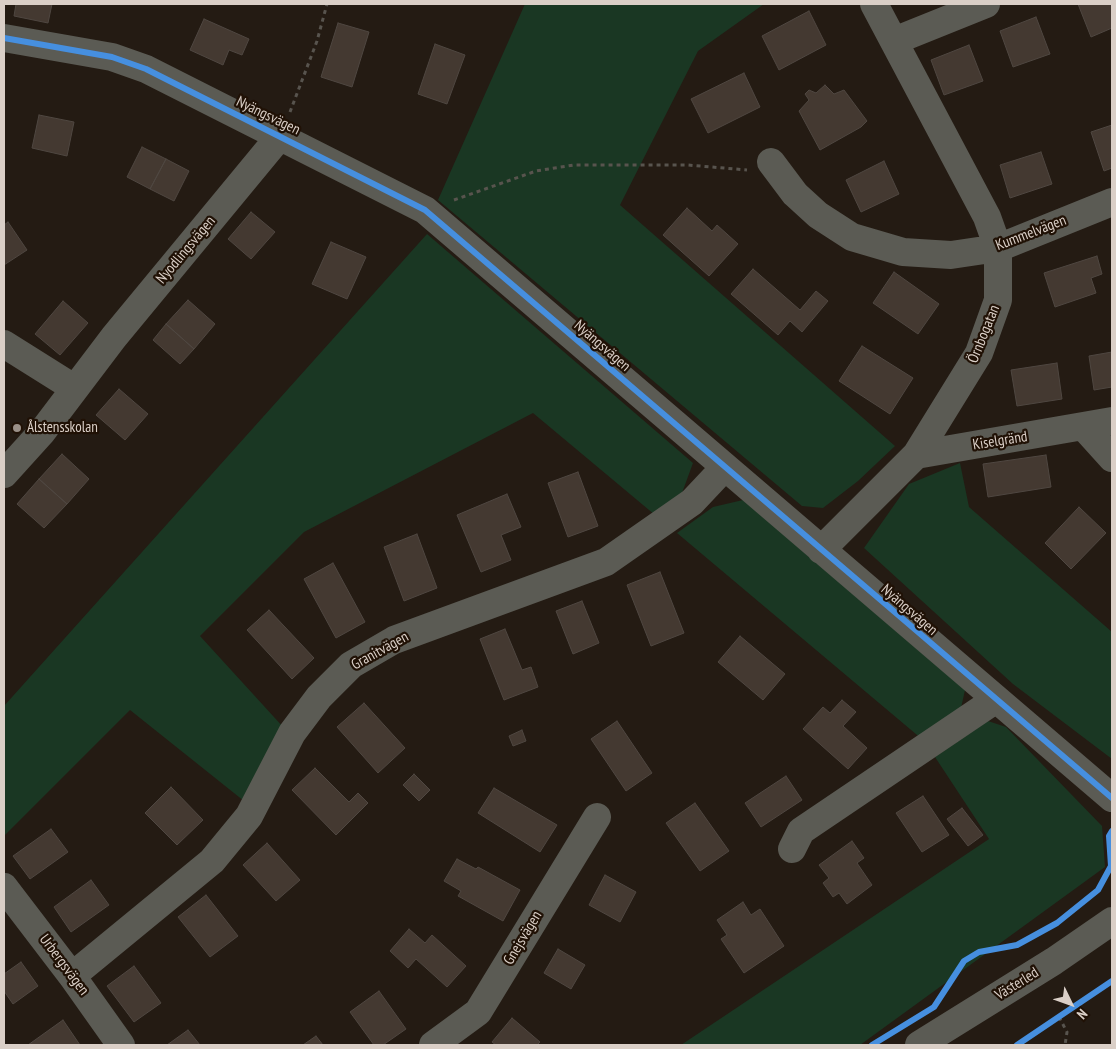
<!DOCTYPE html>
<html>
<head>
<meta charset="utf-8">
<style>
  body { margin:0 }
  #map { position:relative; width:1116px; height:1049px; overflow:hidden; background:#241b13; font-family:"PT Sans Narrow",sans-serif }
  canvas { display:block }
  .frame { position:absolute; inset:0; border:5px solid #dacfc7; pointer-events:none }
  .north { position:absolute; left:1046px; top:979px; width:50px; height:50px; -webkit-text-stroke:4px #201105; paint-order:stroke; rotate:132deg; font-size:14px; font-weight:700; line-height:20px; text-align:center; color:#dacfc7 }
  .north::after { content:''; display:block; margin:auto; width:18px; height:22px; background:#dacfc7; clip-path:polygon(50% 0,100% 100%,50% 72%,0 100%) }
</style>
</head>
<body>
<div id="map">
<canvas width="1116" height="1049"></canvas>
<div class="frame"></div>
<div class="north">N</div>
</div>
<script>
const ctx = document.querySelector('canvas').getContext('2d');
ctx.lineJoin = 'round';
function fillPath(path, color) {
  ctx.fillStyle = color;
  ctx.fill(path, 'evenodd');
}
function toPath(rows) {
  const path = new Path2D();
  for (const r of rows) {
    path.moveTo(r[0], r[1]);
    for (let i = 2; i < r.length; i += 2) path.lineTo(r[i], r[i + 1]);
  }
  return path;
}
function trace(path, color, width, dash) {
  ctx.strokeStyle = color;
  ctx.lineWidth = width;
  ctx.lineCap = dash ? 'butt' : 'round';
  ctx.setLineDash(dash || []);
  ctx.stroke(path);
}
function drawText(font, color, halo, rows, align = 'center') {
  ctx.font = font + ' "PT Sans Narrow",sans-serif';
  ctx.lineWidth = 4.5;
  ctx.setLineDash([]);
  ctx.textBaseline = 'middle';
  ctx.strokeStyle = halo;
  ctx.fillStyle = color;
  for (const [text, x, y, turn = 0] of rows) {
    ctx.save();
    ctx.translate(x, y);
    ctx.rotate((+turn || 0) * Math.PI / 180);
    ctx.textAlign = isNaN(turn) ? turn : align;
    if (halo) ctx.strokeText(text, 0, 0);
    ctx.fillText(text, 0, 0);
    ctx.restore();
  }
}
const green = toPath([
  [525,4,764,4,698,51,620,205,895,446,858,481,823,508,802,506,438,200],
  [427,234,693,463,682,493,655,515,533,413,304,532,200,636,284,728,244,801,130,710,4,836,4,706],
  [960,463,969,507,1112,632,1112,759,1013,684,864,548,909,484],
  [743,500,965,690,961,708,923,740,677,533,713,507],
  [988,721,1006,727,1102,826,1105,867,860,1045,681,1045,989,839,935,757]
]);
const building = toPath([
  [16,4,52,4,48,23,14,16,16,4],
  [1078,4,1112,4,1112,28,1091,37,1078,4],
  [809,11,826,45,779,70,762,36,809,11],
  [1036,17,1050,54,1013,67,1000,31,1036,17],
  [204,19,249,39,242,55,229,50,223,65,190,50,204,19],
  [338,23,369,32,352,87,321,77,338,23],
  [435,44,465,55,447,104,418,94,435,44],
  [969,45,983,81,944,95,931,60,969,45],
  [744,73,760,107,708,133,691,99,744,73],
  [825,85,834,94,844,90,867,121,861,127,820,150,799,111,809,100,805,94,809,90,816,93,825,85],
  [39,115,74,122,67,156,32,148,39,115],
  [1112,125,1112,168,1104,171,1091,132,1112,125],
  [142,147,166,159,150,189,127,177,142,147],
  [1041,152,1052,184,1010,198,1000,165,1041,152],
  [166,159,189,171,174,201,150,189,166,159],
  [884,161,899,194,861,212,846,180,884,161],
  [687,208,712,231,717,225,738,244,709,276,663,235,687,208],
  [251,212,275,232,251,259,228,239,251,212],
  [8,222,27,250,4,265,4,225,8,222],
  [331,242,366,257,347,299,312,284,331,242],
  [1097,256,1102,274,1091,278,1096,293,1055,307,1044,273,1097,256],
  [753,269,800,310,816,291,828,301,802,332,790,321,778,335,731,294,753,269],
  [894,272,939,304,918,334,873,303,894,272],
  [188,300,215,324,194,349,166,324,188,300],
  [63,301,88,323,60,355,35,334,63,301],
  [166,324,194,349,180,364,153,340,166,324],
  [862,346,913,378,890,414,839,381,862,346],
  [1112,352,1112,387,1094,390,1089,356,1112,352],
  [1057,363,1062,399,1017,406,1011,370,1057,363],
  [119,389,148,414,125,440,96,415,119,389],
  [62,454,89,479,67,504,39,479,62,454],
  [1046,455,1051,487,988,497,983,464,1046,455],
  [578,472,598,526,568,537,548,483,578,472],
  [39,479,67,504,44,528,17,504,39,479],
  [507,494,521,527,501,535,511,560,481,572,457,515,507,494],
  [1079,507,1106,533,1071,569,1045,543,1079,507],
  [417,534,437,588,404,601,384,547,417,534],
  [333,563,365,622,336,638,304,579,333,563],
  [660,572,684,633,651,646,627,585,660,572],
  [582,601,599,643,573,654,556,611,582,601],
  [269,610,314,658,292,679,247,630,269,610],
  [505,629,522,670,531,667,538,687,504,700,480,639,505,629],
  [740,636,785,674,763,700,718,662,740,636],
  [842,700,856,712,843,726,867,748,848,769,803,729,823,707,830,713,842,700],
  [364,703,405,748,378,773,337,727,364,703],
  [617,721,652,773,626,791,591,739,617,721],
  [522,730,526,741,513,746,509,736,522,730],
  [315,768,349,802,358,793,368,803,336,835,292,790,315,768],
  [414,774,430,790,419,801,403,785,414,774],
  [786,776,802,800,761,827,745,803,786,776],
  [171,787,203,820,177,845,145,813,171,787],
  [494,788,557,825,540,852,478,813,494,788],
  [923,796,949,835,922,852,896,813,923,796],
  [695,803,729,851,700,871,666,823,695,803],
  [962,808,983,835,968,846,947,819,962,808],
  [51,829,68,852,30,879,13,856,51,829],
  [852,841,864,858,857,863,872,885,847,904,839,893,833,897,823,883,829,878,819,865,852,841],
  [267,843,300,880,276,901,243,865,267,843],
  [457,859,476,869,478,867,520,890,503,921,458,896,461,891,444,881,457,859],
  [605,875,636,892,620,922,589,905,605,875],
  [91,880,109,905,71,932,54,907,91,880],
  [206,895,238,936,210,957,178,917,206,895],
  [743,902,751,915,760,909,784,946,744,973,721,939,727,935,717,920,743,902],
  [409,929,425,943,432,935,466,966,447,987,416,959,408,968,390,951,409,929],
  [558,949,585,965,571,989,544,973,558,949],
  [21,962,38,986,13,1004,4,991,4,974,21,962],
  [134,966,161,1003,134,1022,107,986,134,966],
  [379,991,406,1029,383,1045,374,1045,350,1012,379,991],
  [512,1018,540,1042,537,1045,496,1045,492,1042,512,1018],
  [63,1020,80,1045,28,1045,63,1020],
  [188,1030,200,1045,167,1045,188,1030],
  [316,1036,323,1045,303,1045,316,1036]
]);
const path = toPath([
  [290,112,317,41,327,4],
  [454,200,536,171,574,165,688,165,747,170],
  [1059,1017,1067,1032,1065,1045]
]);
const minor = toPath([
  [4,38,112,57,146,69,425,210,1112,798],
  [894,41,986,4],
  [771,162,795,194,818,215,852,237,903,252,951,255,998,248,1112,202],
  [4,344,74,388],
  [1084,427,1112,458],
  [916,455,1112,421],
  [4,474,42,432,114,337,280,136],
  [821,550,916,455,979,353,998,300,998,248,987,217,874,4],
  [792,849,801,831,995,700],
  [4,887,72,976,121,1045],
  [72,976,212,861,249,816,292,733,319,697,351,665,394,640,606,562,692,502,724,468],
  [433,1045,478,1012,597,817],
  [919,1045,1054,961,1112,921]
]);
const cycleway = toPath([
  [4,38,112,57,146,69,425,210,1112,798],
  [872,1045,934,1007,964,961,979,952,1017,945,1057,923,1098,890,1111,866,1109,836,1112,831],
  [1017,1045,1112,981]
]);
const markers = [
  [17,428,5,"#9a9088"]
];
const streetNames = [
  ["Nyängsvägen",268,116,26],
  ["Kummelvägen",1031,233,-21],
  ["Nyodlingsvägen",186,250,-50],
  ["Örnbogatan",984,334,-68],
  ["Nyängsvägen",602,346,41],
  ["Kiselgränd",1000,441,-9],
  ["Nyängsvägen",909,610,41],
  ["Granitvägen",380,651,-29],
  ["Gnejsvägen",523,938,-59],
  ["Urbergsvägen",64,965,53],
  ["Västerled",1017,984,-32]
];
const poiNames = [
  ["Ålstensskolan",27,428]
];
fillPath(green, '#1a3723');
fillPath(building, '#443931');
trace(building, '#4f4741', 1);
trace(path, '#58544e', 3, [4, 4]);
trace(minor, '#5b5b54', 28);
trace(cycleway, '#468fdf', 6);
for (const [x, y, r, color] of markers) {
  const dot = new Path2D();
  dot.arc(x, y, r, 0, 2 * Math.PI);
  ctx.fillStyle = color;
  ctx.fill(dot);
  trace(dot, '#201105', 2);
}
drawText('15px', '#dacfc7', '#201105', streetNames);
drawText('15px', '#dacfc7', '#201105', poiNames, 'left');
</script>
</body>
</html>
